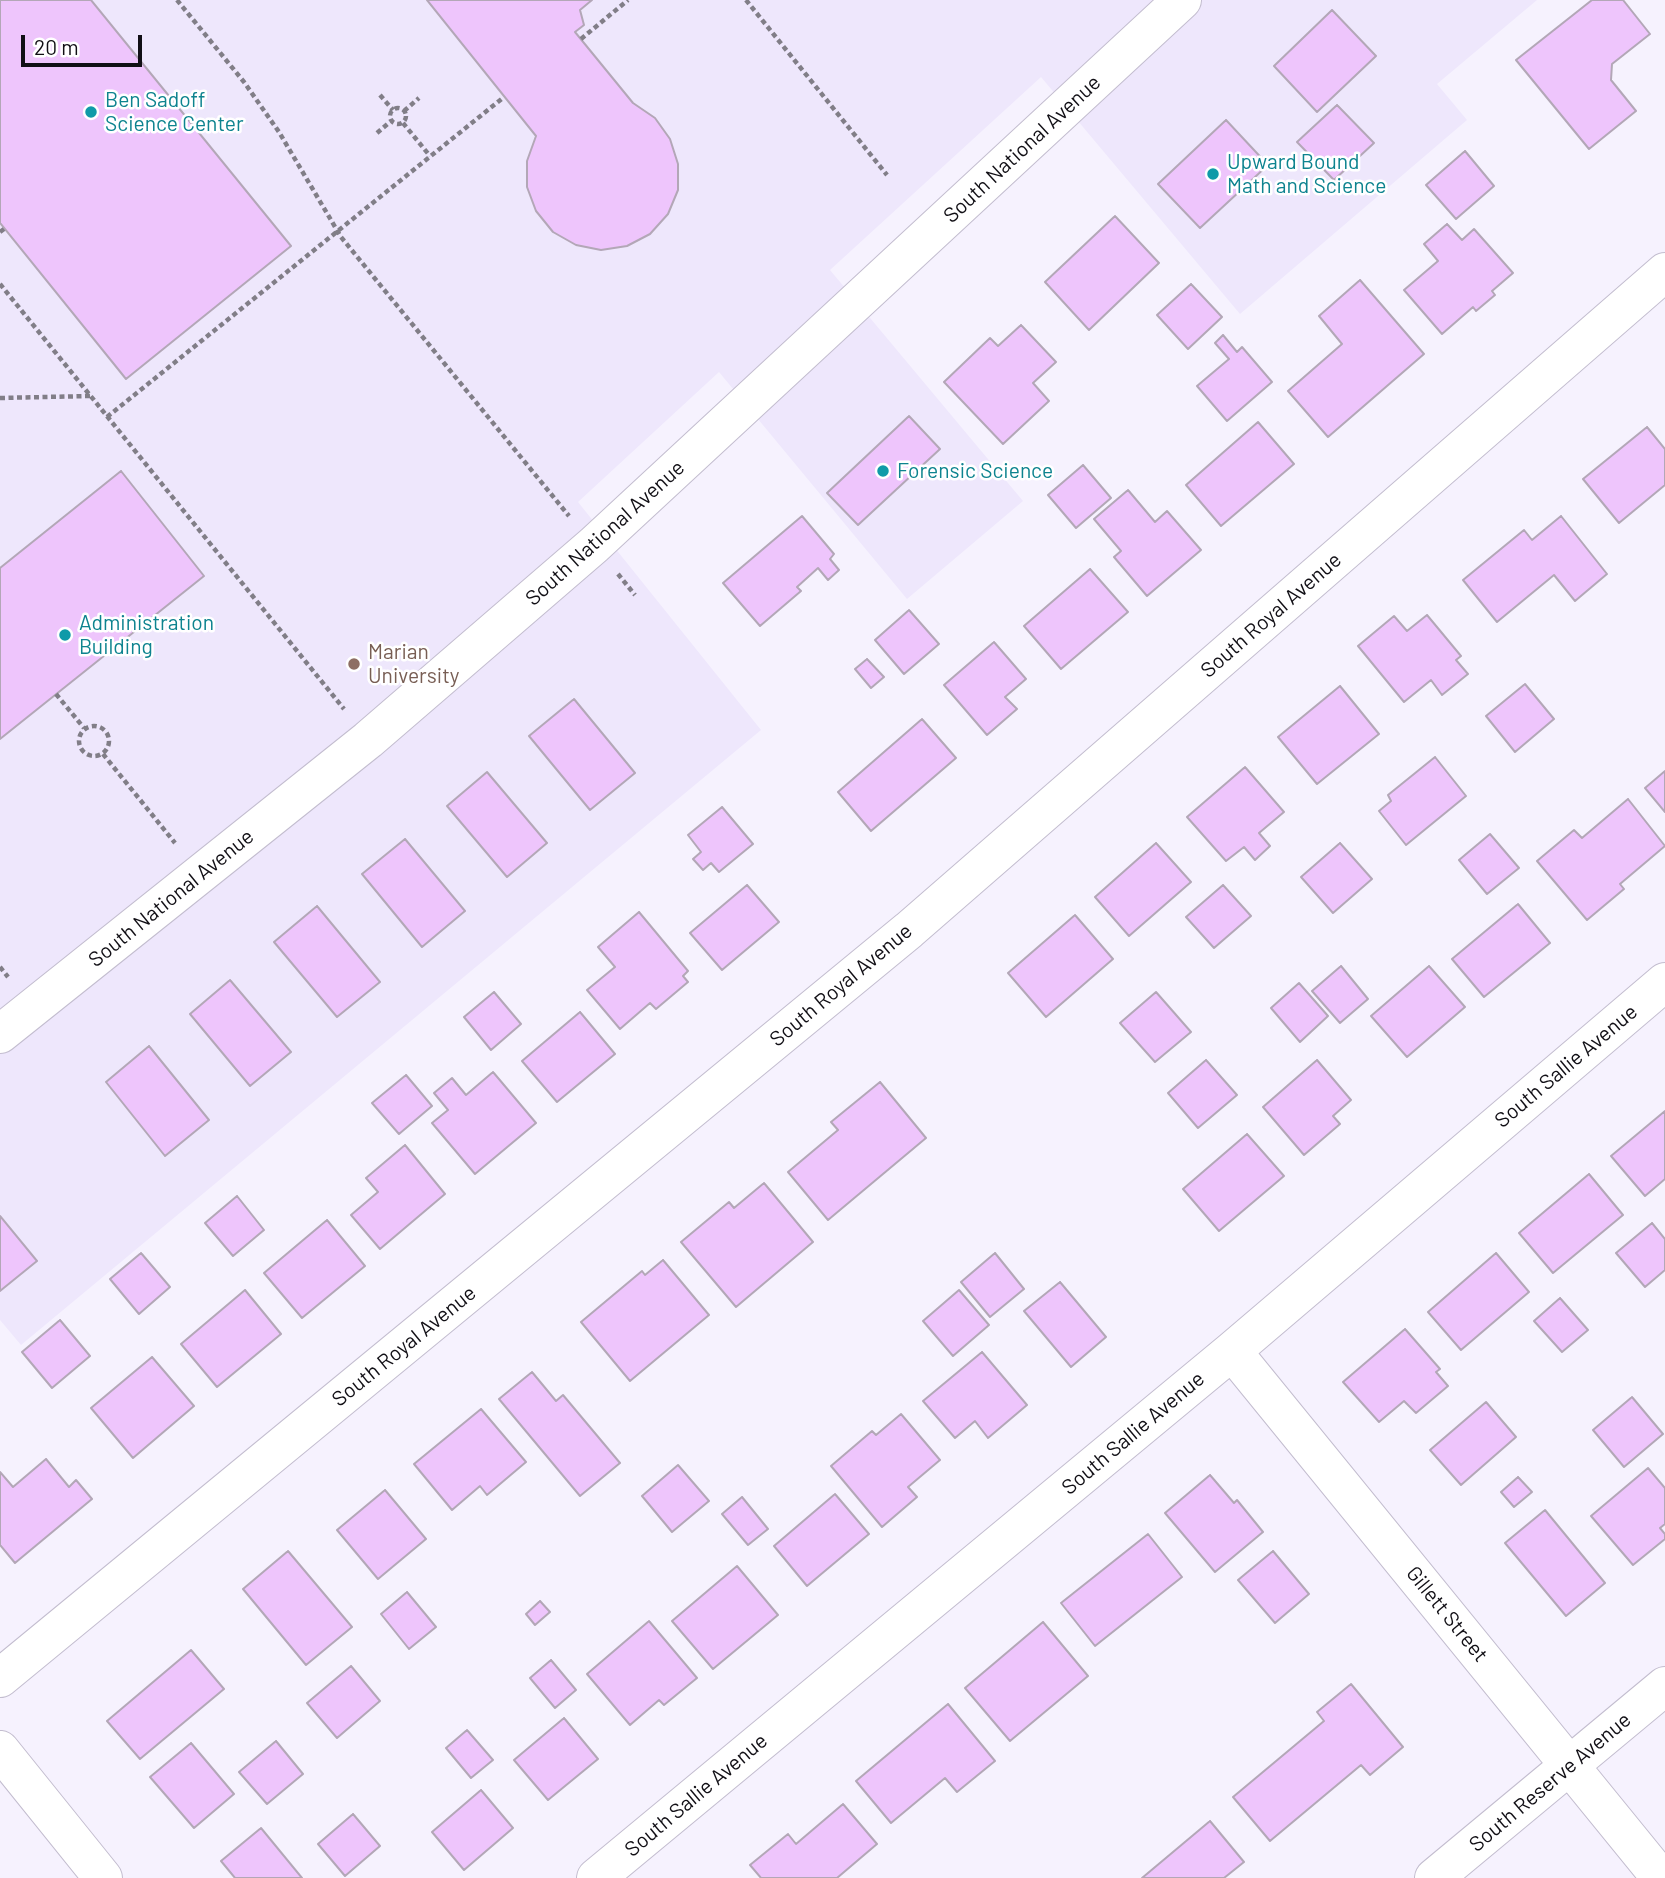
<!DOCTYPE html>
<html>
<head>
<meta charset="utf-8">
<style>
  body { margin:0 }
  #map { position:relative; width:1665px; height:1878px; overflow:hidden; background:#f6f2fe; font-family:Barlow,sans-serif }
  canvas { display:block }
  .scale { position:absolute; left:21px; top:35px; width:121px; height:32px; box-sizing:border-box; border:4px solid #110f15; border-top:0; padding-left:9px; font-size:21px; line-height:24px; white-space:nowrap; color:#110f15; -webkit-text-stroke:5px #fff; paint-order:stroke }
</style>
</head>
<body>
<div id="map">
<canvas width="1665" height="1878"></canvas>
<div class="scale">20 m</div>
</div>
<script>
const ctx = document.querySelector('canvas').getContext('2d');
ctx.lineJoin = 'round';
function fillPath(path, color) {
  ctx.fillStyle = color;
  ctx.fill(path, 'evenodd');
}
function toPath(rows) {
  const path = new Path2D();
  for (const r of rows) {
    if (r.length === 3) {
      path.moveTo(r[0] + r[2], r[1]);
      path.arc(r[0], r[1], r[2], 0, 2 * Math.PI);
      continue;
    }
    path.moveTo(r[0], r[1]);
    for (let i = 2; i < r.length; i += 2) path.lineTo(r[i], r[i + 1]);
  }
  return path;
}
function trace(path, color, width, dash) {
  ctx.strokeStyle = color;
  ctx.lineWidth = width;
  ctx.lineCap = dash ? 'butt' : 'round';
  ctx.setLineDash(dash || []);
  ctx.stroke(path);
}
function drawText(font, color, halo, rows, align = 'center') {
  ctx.font = font + ' Barlow,sans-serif';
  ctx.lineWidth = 5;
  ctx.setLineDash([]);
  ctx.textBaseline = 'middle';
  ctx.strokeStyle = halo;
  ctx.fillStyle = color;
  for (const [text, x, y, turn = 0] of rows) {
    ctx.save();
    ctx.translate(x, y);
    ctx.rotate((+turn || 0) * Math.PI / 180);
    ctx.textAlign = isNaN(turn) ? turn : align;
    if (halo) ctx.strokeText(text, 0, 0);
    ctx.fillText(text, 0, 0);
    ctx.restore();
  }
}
const built = toPath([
  [0,0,1537,0,1437,84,1467,120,1240,314,1041,77,830,270,1023,501,907,599,719,372,578,502,761,730,21,1345,0,1320]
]);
const building = toPath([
  [0,0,91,0,291,246,126,379,0,223,0,0],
  [427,0,592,0,580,10,584,25,575,32,633,103,655,118,670,139,678,164,678,190,668,214,650,234,627,246,601,250,576,245,553,232,536,211,527,187,527,161,536,136,427,0],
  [1592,0,1623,0,1650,34,1612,64,1611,80,1636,111,1589,149,1516,60,1592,0],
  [1332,10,1376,56,1317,112,1274,66,1332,10],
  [1337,105,1374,143,1334,180,1297,142,1337,105],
  [1226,120,1268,165,1200,228,1158,184,1226,120],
  [1465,151,1494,186,1456,219,1426,185,1465,151],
  [1115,216,1159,263,1089,330,1045,282,1115,216],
  [1447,224,1462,240,1474,229,1513,273,1492,291,1495,295,1476,311,1473,307,1442,334,1404,290,1438,261,1424,244,1447,224],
  [1360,280,1424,354,1328,437,1288,391,1342,344,1319,316,1360,280],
  [1191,284,1222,317,1188,349,1157,315,1191,284],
  [1021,325,1056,362,1033,383,1049,401,1003,444,944,382,990,338,998,346,1021,325],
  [1223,335,1237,352,1242,347,1272,382,1227,421,1197,386,1229,359,1215,343,1223,335],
  [909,416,940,449,858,525,827,493,909,416],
  [1258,422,1294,464,1221,526,1186,485,1258,422],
  [1647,427,1665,449,1665,485,1619,523,1583,479,1647,427],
  [1083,465,1111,498,1076,528,1048,495,1083,465],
  [121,471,204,576,0,739,0,568,121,471],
  [1128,490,1155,522,1167,511,1201,550,1147,596,1114,557,1121,551,1094,519,1128,490],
  [802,516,834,554,830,559,839,570,828,580,818,568,797,587,801,591,760,626,723,583,802,516],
  [1561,516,1607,574,1575,601,1554,575,1497,622,1463,580,1524,530,1532,540,1561,516],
  [1090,569,1128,612,1061,669,1024,626,1090,569],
  [909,610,939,644,904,674,875,640,909,610],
  [1427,615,1461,656,1456,660,1468,674,1442,695,1431,680,1404,702,1358,646,1394,616,1407,631,1427,615],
  [994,642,1026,679,1005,697,1017,709,987,735,944,685,994,642],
  [867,659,884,677,871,688,855,669,867,659],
  [1525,684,1554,719,1515,752,1486,716,1525,684],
  [1340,686,1379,734,1317,784,1278,737,1340,686],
  [574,699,635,773,590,810,529,736,574,699],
  [922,719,956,758,871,831,838,792,922,719],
  [1435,757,1466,796,1406,845,1379,811,1391,801,1388,795,1435,757],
  [1245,767,1284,812,1259,833,1270,846,1255,860,1244,847,1226,861,1187,817,1245,767],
  [1665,771,1665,812,1645,788,1665,771],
  [487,772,547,843,507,877,447,806,487,772],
  [1628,799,1665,846,1620,884,1624,889,1587,920,1537,861,1574,830,1582,838,1628,799],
  [722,807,753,844,719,872,711,863,703,870,693,859,701,852,688,835,722,807],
  [1490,834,1519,868,1487,894,1459,860,1490,834],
  [405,839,465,911,422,947,362,874,405,839],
  [1156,843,1191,882,1129,936,1095,897,1156,843],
  [1340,843,1372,879,1333,913,1301,877,1340,843],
  [747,885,779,922,722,970,690,933,747,885],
  [1223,885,1251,916,1214,948,1186,917,1223,885],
  [1518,904,1550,943,1484,997,1452,959,1518,904],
  [317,906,380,982,337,1017,274,942,317,906],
  [639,912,688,971,683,976,688,982,656,1009,650,1003,620,1029,587,990,615,967,598,947,639,912],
  [1075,915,1113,959,1046,1017,1008,973,1075,915],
  [1341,966,1368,999,1340,1023,1312,991,1341,966],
  [1429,966,1465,1007,1407,1057,1371,1016,1429,966],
  [230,980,291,1052,250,1086,190,1014,230,980],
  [1299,983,1328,1016,1300,1042,1271,1008,1299,983],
  [494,992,521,1024,491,1050,464,1017,494,992],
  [1156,992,1191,1032,1155,1062,1120,1023,1156,992],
  [580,1012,615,1054,557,1102,522,1061,580,1012],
  [149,1046,209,1120,165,1156,106,1082,149,1046],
  [1206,1060,1237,1095,1198,1128,1168,1093,1206,1060],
  [1317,1060,1351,1100,1333,1116,1340,1124,1304,1155,1263,1107,1317,1060],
  [493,1072,536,1123,475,1174,432,1123,448,1110,434,1093,452,1078,466,1095,493,1072],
  [406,1075,432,1106,399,1134,372,1103,406,1075],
  [880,1082,926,1138,828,1220,788,1172,838,1130,831,1122,880,1082],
  [1665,1111,1665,1179,1645,1196,1611,1156,1665,1111],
  [1247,1134,1284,1176,1219,1231,1183,1189,1247,1134],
  [405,1145,445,1194,380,1249,351,1215,378,1192,366,1178,405,1145],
  [1589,1174,1623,1215,1553,1273,1519,1233,1589,1174],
  [764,1183,813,1242,736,1307,681,1242,729,1202,734,1208,764,1183],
  [237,1196,264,1230,233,1256,205,1223,237,1196],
  [0,1216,37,1261,0,1291,0,1216],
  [327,1220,365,1266,302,1318,264,1273,327,1220],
  [1652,1223,1665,1239,1665,1270,1645,1287,1616,1253,1652,1223],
  [141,1253,170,1287,139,1314,110,1279,141,1253],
  [995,1253,1024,1289,990,1317,961,1282,995,1253],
  [1496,1253,1529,1292,1461,1350,1428,1312,1496,1253],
  [663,1260,709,1315,630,1381,581,1322,642,1271,645,1275,663,1260],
  [1060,1282,1106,1337,1071,1367,1024,1311,1060,1282],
  [245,1290,281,1334,217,1387,181,1344,245,1290],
  [959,1290,989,1325,953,1356,923,1321,959,1290],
  [1560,1298,1588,1330,1562,1352,1534,1321,1560,1298],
  [60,1320,90,1356,52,1388,22,1352,60,1320],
  [1405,1329,1440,1369,1436,1372,1448,1386,1416,1413,1404,1401,1379,1422,1343,1382,1405,1329],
  [982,1352,1027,1405,988,1438,975,1421,955,1438,923,1401,982,1352],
  [152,1357,194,1406,133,1458,91,1408,152,1357],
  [532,1372,556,1401,563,1395,620,1463,580,1496,499,1399,532,1372],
  [1632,1397,1663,1434,1624,1467,1593,1430,1632,1397],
  [1486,1402,1516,1437,1461,1485,1430,1450,1486,1402],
  [481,1409,526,1462,487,1495,480,1486,452,1510,414,1464,481,1409],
  [901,1414,940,1460,908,1487,917,1497,882,1527,831,1466,872,1431,876,1435,901,1414],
  [46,1459,69,1487,76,1480,92,1499,15,1563,0,1545,0,1472,13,1487,46,1459],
  [678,1465,709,1501,672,1532,642,1496,678,1465],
  [1648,1468,1665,1488,1665,1524,1660,1528,1665,1534,1665,1539,1633,1565,1591,1516,1648,1468],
  [1210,1475,1234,1503,1237,1500,1263,1532,1215,1572,1165,1513,1210,1475],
  [1518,1477,1532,1492,1514,1507,1501,1492,1518,1477],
  [385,1490,426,1539,378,1579,337,1530,385,1490],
  [835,1494,869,1534,807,1586,774,1546,835,1494],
  [742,1497,768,1529,748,1545,722,1514,742,1497],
  [1545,1510,1605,1583,1566,1616,1505,1543,1545,1510],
  [1148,1534,1182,1577,1095,1646,1061,1603,1148,1534],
  [288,1551,352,1627,306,1665,243,1589,288,1551],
  [1273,1551,1309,1594,1275,1623,1238,1580,1273,1551],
  [737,1566,778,1615,713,1669,672,1621,737,1566],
  [407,1592,436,1627,409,1649,381,1614,407,1592],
  [540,1601,550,1612,535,1625,526,1614,540,1601],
  [649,1621,697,1678,664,1705,659,1700,630,1725,587,1674,649,1621],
  [1043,1622,1088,1676,1010,1741,965,1688,1043,1622],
  [191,1650,224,1689,140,1759,107,1721,191,1650],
  [551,1660,576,1690,555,1708,530,1678,551,1660],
  [351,1666,380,1701,337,1738,307,1703,351,1666],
  [1351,1684,1403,1747,1370,1775,1361,1765,1270,1841,1233,1797,1324,1721,1317,1712,1351,1684],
  [948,1704,995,1761,957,1792,945,1778,891,1823,856,1781,948,1704],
  [564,1718,598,1759,548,1800,514,1760,564,1718],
  [467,1730,493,1760,471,1778,446,1748,467,1730],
  [276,1741,303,1774,267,1804,239,1772,276,1741],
  [191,1743,234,1794,194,1828,150,1777,191,1743],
  [481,1790,513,1828,464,1870,432,1832,481,1790],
  [843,1804,877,1844,837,1878,761,1878,750,1865,788,1834,796,1844,843,1804],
  [353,1814,380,1846,345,1876,318,1844,353,1814],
  [1210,1821,1244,1862,1224,1878,1142,1878,1210,1821],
  [261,1828,302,1878,235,1878,221,1861,261,1828]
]);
const path = toPath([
  [177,0,244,82,279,132,341,237,569,516],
  [746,0,887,175],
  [581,39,628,0],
  [380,95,393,110],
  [398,116,8],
  [404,111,419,98],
  [403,123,430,156],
  [377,133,391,121],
  [0,232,4,229],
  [0,284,344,709],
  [0,398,90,396],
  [107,417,504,97],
  [618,574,635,595],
  [56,694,84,728],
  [94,741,15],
  [103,754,175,843],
  [0,967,8,977]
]);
const minor = toPath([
  [1232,1351,1661,1878],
  [0,1678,909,930,1665,272],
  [0,1750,103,1878],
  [596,1878,1232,1351,1665,982],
  [1434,1878,1665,1686]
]);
const tertiary = toPath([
  [0,1034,368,740,594,545,1182,0]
]);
const markers = [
  [91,112,7,"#0f9aa8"],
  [1213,174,7,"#0f9aa8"],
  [883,471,7,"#0f9aa8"],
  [65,635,7,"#0f9aa8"],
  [354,664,7,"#8d6e63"]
];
const cultureNames = [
  ["Ben Sadoff",105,100],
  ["Science Center",105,124],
  ["Upward Bound",1227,162],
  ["Math and Science",1227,186],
  ["Forensic Science",897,471],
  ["Administration",79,623],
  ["Building",79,647]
];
const streetNames = [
  ["South National Avenue",1022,149,-43],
  ["South National Avenue",605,533,-42],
  ["South Royal Avenue",1271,615,-41],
  ["South National Avenue",171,898,-39],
  ["South Royal Avenue",841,985,-40],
  ["South Sallie Avenue",1566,1066,-40],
  ["South Royal Avenue",404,1346,-39],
  ["South Sallie Avenue",1133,1433,-40],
  ["Gillett Street",1447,1614,51],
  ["South Reserve Avenue",1550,1782,-40],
  ["South Sallie Avenue",696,1795,-40]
];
const educationNames = [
  ["Marian",368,652],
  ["University",368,676]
];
fillPath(built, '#eee7fc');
fillPath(building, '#eec5fc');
trace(building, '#b3a7b7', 2);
trace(minor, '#c3bdcf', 40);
trace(tertiary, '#c3bdcf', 40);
trace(path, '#817e87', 4.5, [5, 3.5]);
trace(minor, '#fff', 38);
trace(tertiary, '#fff', 38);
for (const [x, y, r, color] of markers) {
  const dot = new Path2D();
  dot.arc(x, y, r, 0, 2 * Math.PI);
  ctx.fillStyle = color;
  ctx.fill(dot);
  trace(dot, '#fff', 2.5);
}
drawText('21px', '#0d838f', '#fff', cultureNames, 'left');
drawText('21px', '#110f15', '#fff', streetNames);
drawText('21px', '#785e54', '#fff', educationNames, 'left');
</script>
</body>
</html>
